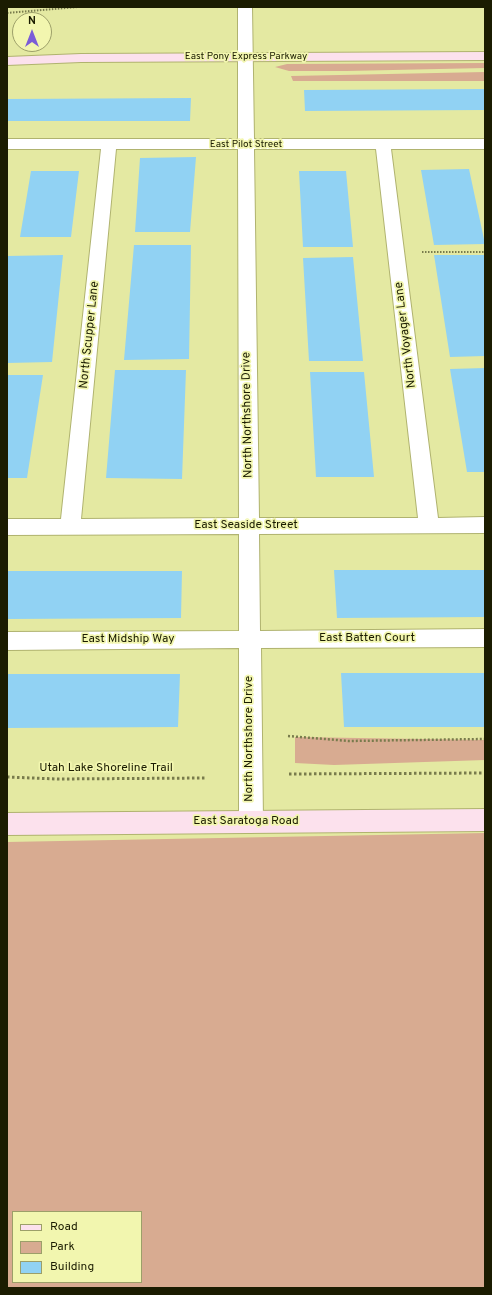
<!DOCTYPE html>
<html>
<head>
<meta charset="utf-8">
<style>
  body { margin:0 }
  #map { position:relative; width:492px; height:1295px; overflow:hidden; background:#e4e9a2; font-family:Overpass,sans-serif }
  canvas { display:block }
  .frame { position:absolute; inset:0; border:8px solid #1b1c01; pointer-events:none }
  .legend { position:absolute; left:12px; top:1211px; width:130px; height:72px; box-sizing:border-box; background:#f2f6af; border:1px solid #9c9f69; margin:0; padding:5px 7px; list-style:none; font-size:12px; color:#1b1c01 }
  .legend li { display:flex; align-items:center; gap:8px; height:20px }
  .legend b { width:20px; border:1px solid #9c9f69 }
  .north { position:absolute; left:12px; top:12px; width:40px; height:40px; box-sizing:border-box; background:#f2f6af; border:1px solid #9c9f69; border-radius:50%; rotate:0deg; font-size:11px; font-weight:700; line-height:16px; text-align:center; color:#1b1c01 }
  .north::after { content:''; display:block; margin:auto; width:14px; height:18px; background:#7b5dd7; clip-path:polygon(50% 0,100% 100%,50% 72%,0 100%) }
</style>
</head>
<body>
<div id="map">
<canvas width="492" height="1295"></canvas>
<div class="frame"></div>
<ul class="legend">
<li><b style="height:5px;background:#fce1ed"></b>Road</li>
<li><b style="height:11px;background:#d8ab91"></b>Park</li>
<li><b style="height:11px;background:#91d2f3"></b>Building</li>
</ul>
<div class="north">N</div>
</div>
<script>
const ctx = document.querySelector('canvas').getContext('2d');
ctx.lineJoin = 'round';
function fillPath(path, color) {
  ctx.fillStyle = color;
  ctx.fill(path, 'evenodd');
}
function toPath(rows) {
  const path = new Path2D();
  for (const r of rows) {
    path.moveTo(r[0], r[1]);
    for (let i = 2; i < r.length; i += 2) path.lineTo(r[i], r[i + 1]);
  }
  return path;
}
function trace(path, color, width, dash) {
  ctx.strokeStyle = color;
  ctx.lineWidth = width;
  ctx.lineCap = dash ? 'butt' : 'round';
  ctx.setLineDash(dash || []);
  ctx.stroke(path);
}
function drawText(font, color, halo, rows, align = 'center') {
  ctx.font = font + ' Overpass,sans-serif';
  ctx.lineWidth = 3.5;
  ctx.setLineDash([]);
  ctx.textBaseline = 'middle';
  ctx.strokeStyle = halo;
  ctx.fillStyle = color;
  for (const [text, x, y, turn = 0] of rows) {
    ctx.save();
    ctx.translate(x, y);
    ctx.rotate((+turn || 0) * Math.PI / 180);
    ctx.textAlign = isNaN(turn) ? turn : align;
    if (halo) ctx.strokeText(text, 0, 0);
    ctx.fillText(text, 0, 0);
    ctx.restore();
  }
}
const green = toPath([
  [485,63,485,68,347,71,289,71,275,67,287,64],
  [485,72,485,81,293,81,291,76],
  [295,737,485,740,485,760,334,765,295,763],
  [485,833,485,1288,7,1288,7,842],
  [13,1212,141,1212,141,1282,13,1282]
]);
const building = toPath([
  [485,89,485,110,305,111,304,90],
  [191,98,190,121,7,121,7,99],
  [196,157,190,232,135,232,140,158],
  [469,169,485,244,434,245,421,170],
  [31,171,79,171,71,237,20,237],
  [299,171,346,171,353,247,303,247],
  [134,245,191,245,189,359,124,360],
  [63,255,52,362,7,363,7,256],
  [434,255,485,255,485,356,450,357],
  [353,257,363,361,309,361,303,258],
  [485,368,485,472,467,472,450,369],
  [115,370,186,370,182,479,106,478],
  [310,372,364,372,374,477,316,477],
  [7,375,43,375,27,478,7,478],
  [334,570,485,570,485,617,337,618],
  [7,571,182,571,181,618,7,619],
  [341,673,485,673,485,727,344,727],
  [7,674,180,674,178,727,7,728]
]);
const pathFar2 = toPath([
  [7,13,78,7],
  [422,252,485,252]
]);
const pathFar1 = toPath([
  [288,736,349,741,485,739]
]);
const path = toPath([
  [289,774,485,773],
  [7,777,57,779,205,778]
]);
const street = toPath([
  [238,7,252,7,254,139,485,139,485,149,391,149,438,518,485,517,485,533,259,534,260,631,485,629,485,647,261,648,263,822,260,830,251,833,242,830,239,822,239,648,7,650,7,632,239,631,239,534,7,535,7,519,61,519,101,149,7,149,7,139,238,139,238,7],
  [116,149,238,149,239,518,81,519,116,149],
  [254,149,376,149,418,518,259,518,254,149]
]);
const secondary = toPath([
  [485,52,485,60,81,62,7,65,7,57,81,54,485,52],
  [485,809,485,831,7,835,7,813,485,809]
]);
const farStreetnames = [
  ["East Pony Express Parkway",246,57],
  ["East Pilot Street",246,145]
];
const streetNames = [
  ["North Scupper Lane",90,335,-84],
  ["North Voyager Lane",406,335,-97],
  ["North Northshore Drive",248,415,-91],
  ["East Seaside Street",246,526],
  ["East Batten Court",367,639],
  ["East Midship Way",128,640],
  ["North Northshore Drive",250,739,-90],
  ["Utah Lake Shoreline Trail",106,769],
  ["East Saratoga Road",246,822]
];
fillPath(green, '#d8ab91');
fillPath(building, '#91d2f3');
trace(street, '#b0b36f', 2);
trace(secondary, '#b0b36f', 2);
trace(pathFar2, '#787b4c', 2, [1.5, 1.5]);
trace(pathFar1, '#787b4c', 2.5, [2, 2]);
trace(path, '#787b4c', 3, [2.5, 2.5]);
fillPath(street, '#fff');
fillPath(secondary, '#fce1ed');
drawText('10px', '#1b1c01', '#f2f6af', farStreetnames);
drawText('12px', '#1b1c01', '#f2f6af', streetNames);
</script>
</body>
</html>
